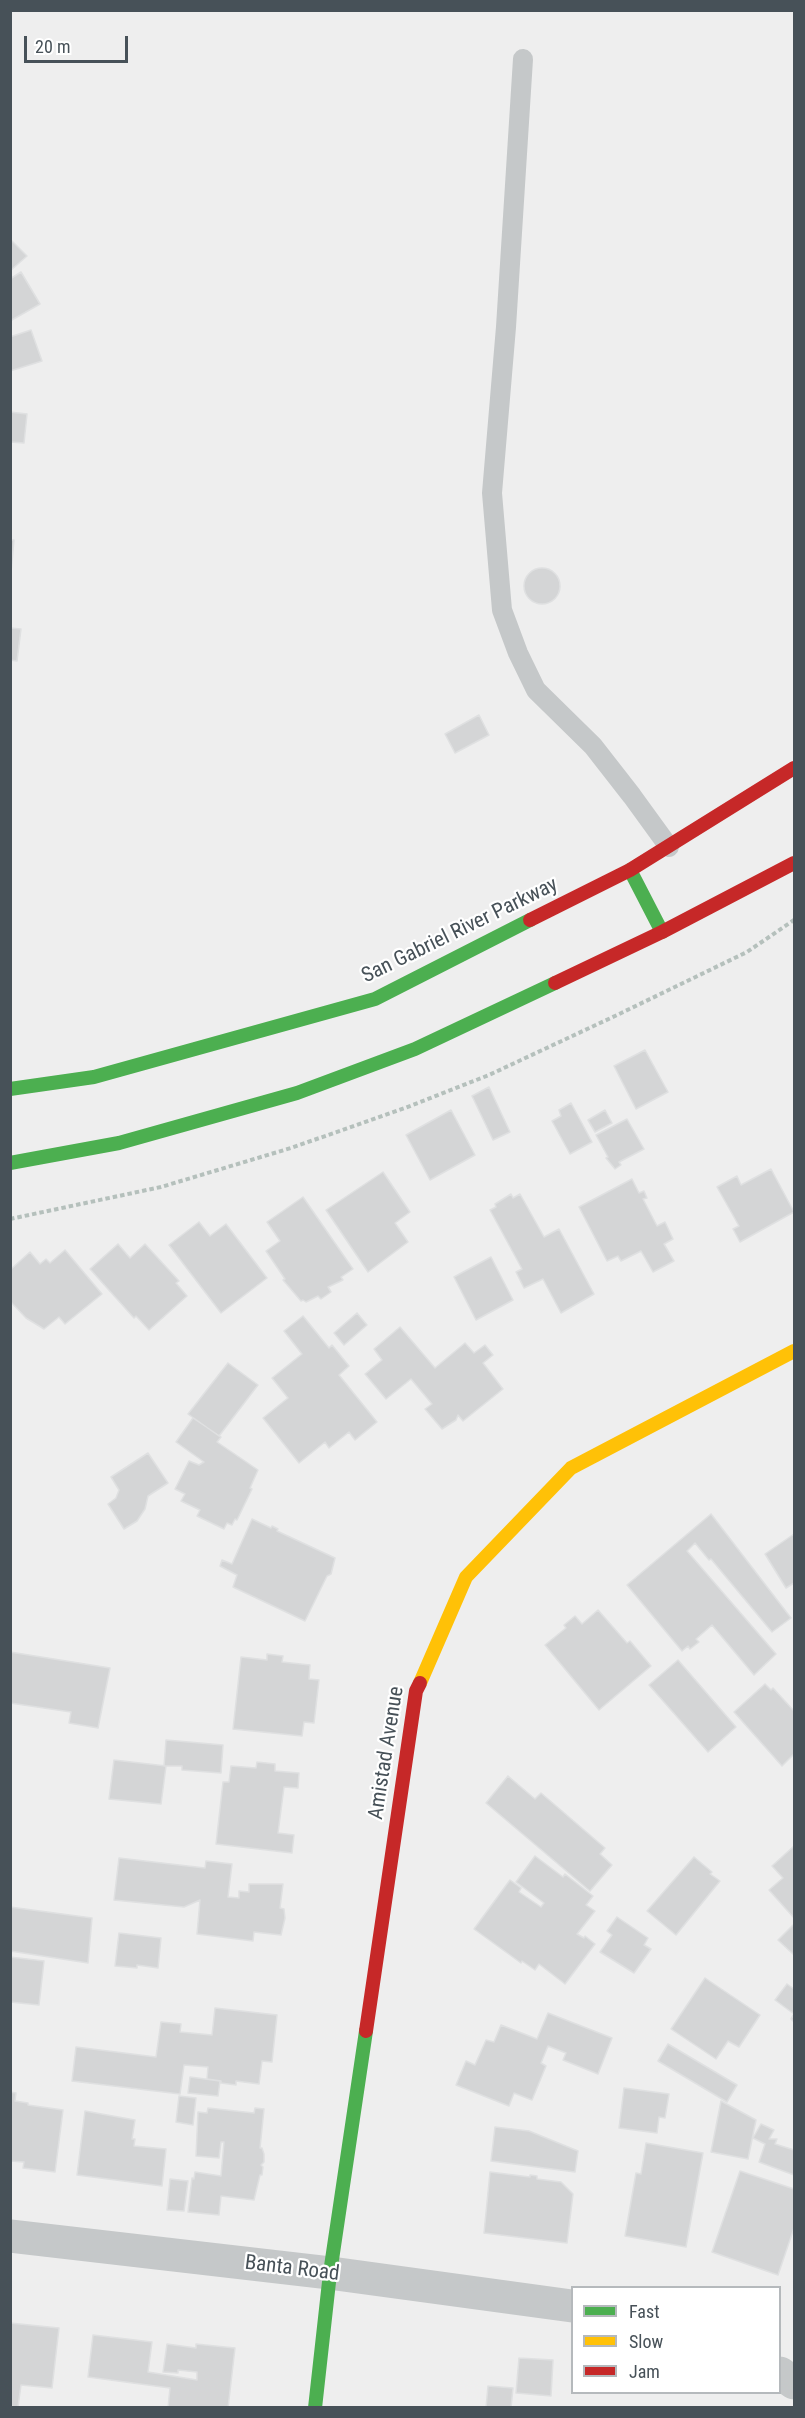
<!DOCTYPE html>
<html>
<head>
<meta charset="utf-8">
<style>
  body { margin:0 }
  #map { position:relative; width:805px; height:2418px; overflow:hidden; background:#eee; font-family:"Roboto Condensed",sans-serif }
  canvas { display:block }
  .frame { position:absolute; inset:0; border:12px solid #475158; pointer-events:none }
  .legend { position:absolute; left:571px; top:2286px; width:210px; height:108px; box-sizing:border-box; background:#fff; border:2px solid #b5b9bc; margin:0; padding:8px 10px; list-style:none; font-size:18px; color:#475158 }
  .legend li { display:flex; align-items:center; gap:12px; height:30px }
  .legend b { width:30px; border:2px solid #b5b9bc }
  .scale { position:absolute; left:24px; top:36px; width:104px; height:27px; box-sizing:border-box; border:3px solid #475158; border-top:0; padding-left:8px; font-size:18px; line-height:21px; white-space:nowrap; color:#475158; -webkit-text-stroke:4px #fff; paint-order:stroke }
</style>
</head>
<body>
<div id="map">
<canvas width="805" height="2418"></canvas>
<div class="frame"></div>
<ul class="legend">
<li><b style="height:8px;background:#4caf50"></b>Fast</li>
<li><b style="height:8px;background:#ffc107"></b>Slow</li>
<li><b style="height:8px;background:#c62828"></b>Jam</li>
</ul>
<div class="scale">20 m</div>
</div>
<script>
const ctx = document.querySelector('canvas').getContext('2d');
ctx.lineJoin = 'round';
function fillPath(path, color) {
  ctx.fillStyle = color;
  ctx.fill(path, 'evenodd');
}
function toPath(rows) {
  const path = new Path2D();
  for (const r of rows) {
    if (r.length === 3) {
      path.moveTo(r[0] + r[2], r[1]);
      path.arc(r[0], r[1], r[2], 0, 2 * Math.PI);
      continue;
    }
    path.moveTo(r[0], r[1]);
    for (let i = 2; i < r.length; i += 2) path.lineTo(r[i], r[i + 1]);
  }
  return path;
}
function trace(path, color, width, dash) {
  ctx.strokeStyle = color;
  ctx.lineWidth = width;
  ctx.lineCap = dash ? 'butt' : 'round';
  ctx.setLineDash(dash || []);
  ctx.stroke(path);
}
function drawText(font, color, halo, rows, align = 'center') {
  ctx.font = font + ' "Roboto Condensed",sans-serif';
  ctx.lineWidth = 4.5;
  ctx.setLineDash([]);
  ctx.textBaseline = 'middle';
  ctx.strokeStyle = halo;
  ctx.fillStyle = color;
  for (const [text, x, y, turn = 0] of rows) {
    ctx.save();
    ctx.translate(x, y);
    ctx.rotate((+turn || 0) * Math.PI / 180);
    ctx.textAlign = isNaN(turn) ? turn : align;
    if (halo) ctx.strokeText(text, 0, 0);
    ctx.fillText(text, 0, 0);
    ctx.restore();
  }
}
const building = toPath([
  [10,239,27,256,10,271,10,239],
  [21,272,40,304,10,321,10,279,21,272],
  [31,330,42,361,10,371,10,337,31,330],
  [10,412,27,414,24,443,10,442,10,412],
  [10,540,14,540,11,572,10,572,10,540],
  [542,586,18],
  [10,628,21,629,17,661,10,660,10,628],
  [479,715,489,735,455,753,445,734,479,715],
  [645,1050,668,1092,636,1109,614,1066,645,1050],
  [489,1087,510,1132,493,1140,472,1096,489,1087],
  [571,1103,592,1142,570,1154,552,1121,561,1116,559,1110,571,1103],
  [451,1110,475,1155,430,1180,406,1135,451,1110],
  [605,1110,612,1123,595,1132,588,1120,605,1110],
  [627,1119,644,1149,619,1162,621,1165,615,1169,606,1158,608,1157,596,1135,627,1119],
  [771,1169,794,1212,740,1242,733,1229,739,1226,717,1187,737,1176,741,1185,771,1169],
  [383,1172,410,1212,395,1223,408,1242,368,1272,326,1210,383,1172],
  [632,1179,639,1193,644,1191,647,1198,643,1199,657,1226,665,1222,673,1239,664,1244,674,1261,653,1272,641,1251,621,1261,618,1256,607,1261,579,1207,632,1179],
  [511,1194,513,1198,520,1194,544,1237,559,1229,594,1294,561,1313,543,1279,524,1288,516,1272,522,1269,490,1210,496,1207,495,1204,511,1194],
  [303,1197,353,1269,341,1277,343,1280,328,1287,331,1292,321,1299,318,1296,306,1302,303,1300,301,1301,283,1280,285,1279,266,1251,280,1241,267,1222,303,1197],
  [199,1222,210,1236,226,1224,267,1278,221,1313,169,1245,199,1222],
  [118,1244,130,1258,145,1244,179,1281,176,1283,187,1296,149,1330,136,1316,134,1318,90,1269,118,1244],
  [65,1250,102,1294,65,1324,59,1317,44,1329,26,1318,10,1301,10,1270,30,1252,40,1264,46,1259,50,1263,65,1250],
  [491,1257,513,1300,476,1320,454,1277,491,1257],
  [357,1313,367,1325,344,1345,334,1333,357,1313],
  [303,1316,329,1348,332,1345,349,1366,339,1375,377,1422,355,1440,349,1432,329,1448,325,1442,299,1463,263,1418,288,1398,272,1378,302,1354,284,1331,303,1316],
  [400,1327,435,1368,465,1343,474,1353,485,1345,493,1355,483,1363,503,1389,463,1421,458,1415,456,1420,442,1429,425,1409,432,1404,411,1379,386,1399,365,1374,382,1360,374,1349,400,1327],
  [228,1363,258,1385,219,1436,188,1414,228,1363],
  [193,1418,221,1437,217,1442,258,1470,250,1488,252,1489,237,1520,235,1519,232,1525,227,1523,224,1529,197,1516,200,1510,181,1501,185,1494,175,1489,189,1461,199,1465,204,1462,176,1442,193,1418],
  [148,1453,168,1483,148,1496,145,1509,137,1521,124,1529,108,1504,116,1498,119,1490,111,1477,148,1453],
  [711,1514,791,1618,772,1632,711,1559,709,1560,695,1543,687,1551,776,1654,754,1675,712,1625,696,1639,699,1642,690,1649,688,1646,682,1651,627,1585,711,1514],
  [252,1519,271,1528,272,1526,278,1529,277,1531,335,1558,331,1574,327,1576,305,1621,233,1587,237,1575,220,1566,222,1560,232,1564,252,1519],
  [794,1534,794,1583,786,1588,765,1554,794,1534],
  [598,1610,627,1643,630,1641,651,1666,599,1710,545,1645,566,1628,564,1625,575,1616,582,1624,598,1610],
  [10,1652,110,1668,98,1728,69,1723,71,1712,10,1703,10,1652],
  [267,1654,283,1656,282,1662,310,1665,309,1679,319,1680,314,1723,304,1722,302,1736,233,1729,241,1657,267,1660,267,1654],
  [678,1660,736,1727,708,1752,649,1685,678,1660],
  [765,1684,771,1690,773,1688,794,1711,794,1754,782,1766,734,1712,765,1684],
  [166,1740,223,1745,221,1773,182,1770,182,1766,164,1766,166,1740],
  [114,1760,166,1766,161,1804,109,1799,114,1760],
  [257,1762,275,1764,275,1771,299,1773,298,1788,284,1787,278,1833,294,1835,292,1853,216,1844,223,1782,229,1782,231,1766,256,1768,257,1762],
  [508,1776,535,1799,541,1793,605,1848,600,1854,612,1865,590,1891,486,1803,508,1776],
  [794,1846,794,1918,769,1890,783,1878,772,1866,794,1846],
  [535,1856,563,1877,565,1874,593,1896,586,1905,595,1911,577,1934,584,1938,585,1936,595,1944,565,1984,539,1964,535,1970,522,1961,521,1963,474,1929,510,1880,521,1888,519,1892,541,1907,544,1903,516,1882,535,1856],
  [694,1857,712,1872,710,1874,720,1881,676,1935,647,1911,694,1857],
  [119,1858,205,1868,206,1861,232,1864,228,1897,239,1898,239,1891,249,1892,249,1884,283,1884,280,1908,284,1909,285,1918,281,1935,254,1932,253,1941,197,1934,200,1900,184,1907,114,1900,119,1858],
  [10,1907,92,1918,88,1963,10,1951,10,1907],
  [617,1917,648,1938,644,1945,651,1949,634,1973,600,1952,612,1935,607,1931,617,1917],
  [793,1925,794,1926,794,1955,778,1940,793,1925],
  [119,1933,161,1938,158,1968,137,1965,137,1968,115,1966,119,1933],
  [10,1957,44,1961,39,2005,10,2002,10,1957],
  [705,1978,760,2015,739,2047,728,2041,716,2059,671,2029,705,1978],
  [787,1984,794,1989,794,2022,791,2019,794,2014,775,2000,787,1984],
  [215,2008,277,2015,272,2062,262,2061,259,2084,236,2081,236,2085,221,2083,221,2081,207,2079,208,2067,184,2065,180,2094,72,2081,76,2047,156,2057,161,2022,181,2024,180,2032,212,2035,215,2008],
  [548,2013,612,2038,598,2074,563,2060,566,2053,548,2046,541,2063,546,2066,532,2100,514,2093,509,2106,456,2085,466,2061,475,2065,486,2040,494,2042,501,2025,537,2039,548,2013],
  [668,2044,737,2085,727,2102,658,2061,668,2044],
  [190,2077,220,2081,218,2096,188,2093,190,2077],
  [624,2088,669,2094,665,2118,659,2117,657,2133,619,2128,624,2088],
  [10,2092,16,2093,15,2101,28,2103,28,2105,63,2110,55,2172,23,2168,24,2162,10,2161,10,2092],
  [179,2096,196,2098,193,2125,176,2122,179,2096],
  [721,2101,756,2120,748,2159,711,2152,721,2101],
  [208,2108,254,2113,255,2108,264,2109,260,2148,262,2148,264,2154,264,2162,261,2165,263,2167,262,2175,260,2175,254,2200,221,2196,219,2215,188,2212,192,2178,194,2179,195,2172,221,2176,224,2142,221,2142,219,2158,196,2156,198,2112,207,2113,208,2108],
  [85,2111,135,2120,132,2139,135,2139,134,2146,166,2149,162,2186,77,2175,85,2111],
  [761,2124,774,2130,769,2139,777,2139,775,2144,794,2150,794,2175,759,2162,765,2144,753,2138,761,2124],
  [495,2127,529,2131,578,2151,575,2172,491,2161,495,2127],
  [646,2143,703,2153,686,2247,625,2236,636,2173,641,2174,646,2143],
  [740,2171,794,2189,794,2228,778,2275,712,2252,740,2171],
  [490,2172,530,2177,530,2175,537,2176,537,2179,561,2182,573,2194,567,2243,484,2233,490,2172],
  [170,2179,188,2181,184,2211,167,2210,170,2179],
  [10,2323,59,2328,52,2388,21,2385,18,2407,10,2406,10,2323],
  [93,2335,152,2342,148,2372,197,2380,197,2372,178,2370,178,2373,163,2372,167,2344,196,2348,196,2344,235,2348,228,2408,168,2408,170,2388,88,2377,93,2335],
  [519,2358,553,2360,551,2396,516,2393,519,2358],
  [488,2386,513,2388,511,2408,486,2408,488,2386]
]);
const path = toPath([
  [10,1219,161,1187,291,1148,405,1108,489,1075,615,1016,747,952,794,920]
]);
const lane = toPath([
  [523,59,506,327,492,493,502,610,518,653,536,690,593,746,632,796,669,847]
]);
const street = toPath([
  [10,2236,330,2273,572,2306],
  [780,2373,794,2383]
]);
const fast = toPath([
  [630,870,662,932],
  [10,1089,94,1077,375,999,530,920],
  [10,1163,119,1143,297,1093,415,1049,555,983],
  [315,2408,330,2273,366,2031]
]);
const slow = toPath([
  [420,1683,466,1577,571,1468,794,1351]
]);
const jam = toPath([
  [530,920,630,870,794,768],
  [555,983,662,932,794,863],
  [366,2031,416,1691,420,1683]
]);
const streetNames = [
  ["San Gabriel River Parkway",460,931,-26],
  ["Amistad Avenue",387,1753,-81],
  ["Banta Road",292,2269,7]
];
fillPath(building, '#d4d5d6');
trace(building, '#dfe0e1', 1.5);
trace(path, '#b5c0bc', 4, [4.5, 3]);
trace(lane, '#c5c8c9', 20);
trace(street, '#c5c8c9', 33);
trace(fast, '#4caf50', 14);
trace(slow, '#ffc107', 14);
trace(jam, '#c62828', 14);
drawText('21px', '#475158', '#fff', streetNames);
</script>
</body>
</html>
